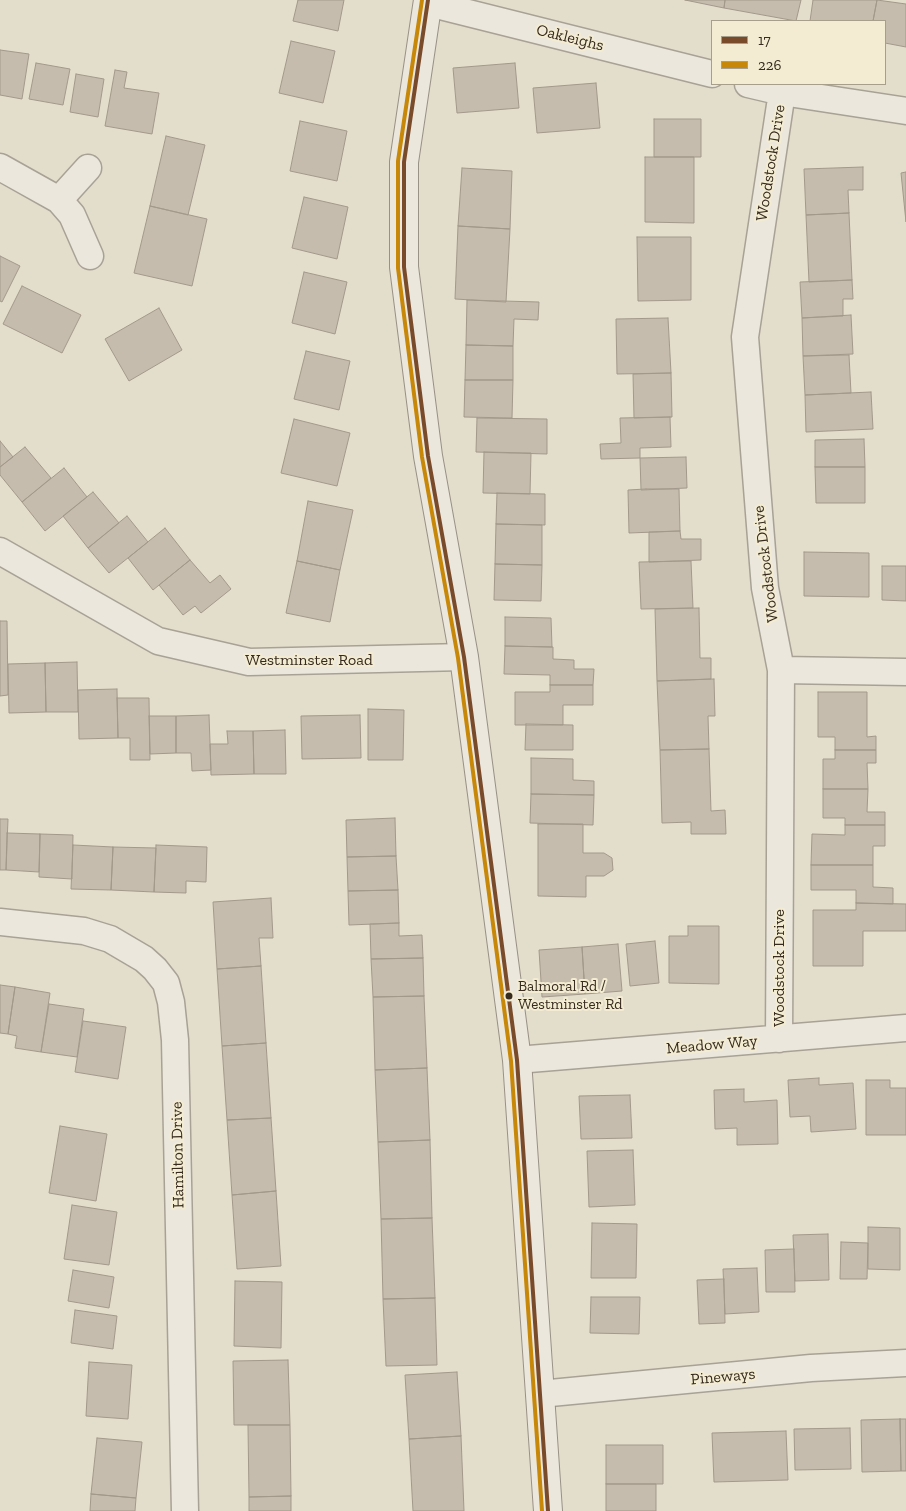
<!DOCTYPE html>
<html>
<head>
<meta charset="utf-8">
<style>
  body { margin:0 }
  #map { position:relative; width:906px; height:1511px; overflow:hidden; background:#e3ddcc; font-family:"Zilla Slab",serif }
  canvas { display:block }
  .legend { position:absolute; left:711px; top:20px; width:175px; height:65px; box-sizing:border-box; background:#f4ecd2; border:1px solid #a89f8a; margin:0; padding:6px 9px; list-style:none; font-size:15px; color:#362b1e }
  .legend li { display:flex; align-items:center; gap:10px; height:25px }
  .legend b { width:25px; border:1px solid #a89f8a }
</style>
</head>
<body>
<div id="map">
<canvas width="906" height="1511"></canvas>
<ul class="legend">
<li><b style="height:6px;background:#7a4b2a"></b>17</li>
<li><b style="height:6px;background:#c78708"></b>226</li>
</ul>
</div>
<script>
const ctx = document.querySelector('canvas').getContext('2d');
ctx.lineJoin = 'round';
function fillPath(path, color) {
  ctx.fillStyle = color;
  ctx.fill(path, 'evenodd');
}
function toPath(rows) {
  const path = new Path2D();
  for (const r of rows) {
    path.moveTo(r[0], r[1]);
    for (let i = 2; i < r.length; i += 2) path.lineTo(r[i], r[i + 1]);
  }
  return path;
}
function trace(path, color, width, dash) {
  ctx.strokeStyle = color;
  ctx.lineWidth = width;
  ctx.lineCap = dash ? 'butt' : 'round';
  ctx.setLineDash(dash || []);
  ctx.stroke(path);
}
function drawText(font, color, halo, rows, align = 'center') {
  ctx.font = font + ' "Zilla Slab",serif';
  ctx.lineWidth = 4;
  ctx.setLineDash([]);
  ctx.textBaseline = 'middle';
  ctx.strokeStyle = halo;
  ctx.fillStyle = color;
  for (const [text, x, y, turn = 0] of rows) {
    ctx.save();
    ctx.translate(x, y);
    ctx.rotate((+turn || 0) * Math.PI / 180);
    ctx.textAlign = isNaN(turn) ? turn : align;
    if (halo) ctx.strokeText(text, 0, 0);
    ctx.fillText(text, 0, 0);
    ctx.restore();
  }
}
const building = toPath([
  [298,0,344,0,338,31,293,21,298,0],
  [685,0,725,0,724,8,685,0],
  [725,0,801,0,796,21,724,8,725,0],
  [813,0,877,0,873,21,810,21,813,0],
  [877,0,906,4,906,47,885,43,885,21,873,21,877,0],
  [291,41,335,51,323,103,279,93,291,41],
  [0,50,29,54,22,99,0,95,0,50],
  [36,63,70,69,63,105,29,99,36,63],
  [515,63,519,108,457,113,453,68,515,63],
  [115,70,127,72,124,88,159,93,152,134,105,126,115,70],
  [76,74,104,79,98,117,70,112,76,74],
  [596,83,600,128,537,133,533,88,596,83],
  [654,119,701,119,701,157,654,157,654,119],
  [300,121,347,131,337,181,290,171,300,121],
  [166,136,205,145,188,215,150,206,166,136],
  [645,157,694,157,694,223,645,222,645,157],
  [863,167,863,190,848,190,849,213,806,215,804,169,863,167],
  [462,168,512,171,510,229,458,226,462,168],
  [906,172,906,222,901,173,906,172],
  [304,197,348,207,337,259,292,248,304,197],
  [150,206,207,219,192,286,134,273,150,206],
  [849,213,852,280,809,282,806,215,849,213],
  [458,226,510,229,506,302,455,299,458,226],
  [637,237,691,237,691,300,638,301,637,237],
  [0,256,20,266,2,302,0,301,0,256],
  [304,272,347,282,335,334,292,323,304,272],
  [852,280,853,299,843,299,843,316,802,318,800,282,852,280],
  [22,286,81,315,62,353,3,324,22,286],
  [467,300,539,302,538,320,514,319,513,346,466,345,467,300],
  [159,308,182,350,129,381,105,339,159,308],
  [851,315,853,354,803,356,802,318,851,315],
  [668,318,671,373,617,374,616,319,668,318],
  [466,345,513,346,513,380,465,380,466,345],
  [306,351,350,361,339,410,294,399,306,351],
  [849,355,851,393,805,395,803,356,849,355],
  [671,373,672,417,634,418,633,374,671,373],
  [465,380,513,380,512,418,464,417,465,380],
  [871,392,873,429,806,432,805,395,871,392],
  [670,417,671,447,640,448,640,458,601,459,600,444,621,443,620,418,670,417],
  [477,418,547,419,547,454,476,452,477,418],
  [294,419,350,433,337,486,281,473,294,419],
  [864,439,865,467,815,467,815,440,864,439],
  [0,441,13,457,0,467,0,441],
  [25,447,51,478,22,502,0,475,0,467,25,447],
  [484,452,531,453,530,494,483,493,484,452],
  [686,457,687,488,641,490,640,458,686,457],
  [815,467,865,467,865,503,816,503,815,467],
  [64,468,87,497,45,531,22,502,64,468],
  [646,489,679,489,680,531,629,533,628,490,646,489],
  [93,492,119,523,88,548,63,516,93,492],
  [497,493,545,494,545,525,496,524,497,493],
  [308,501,353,510,340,570,297,561,308,501],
  [127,516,148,542,109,573,88,548,127,516],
  [496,524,542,525,542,565,495,564,496,524],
  [165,528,190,560,153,590,128,558,165,528],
  [680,531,681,539,701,539,701,560,649,562,649,532,680,531],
  [804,552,869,553,869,597,804,596,804,552],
  [190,560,210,583,220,575,231,589,201,613,195,606,183,615,159,585,190,560],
  [297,561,340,570,330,622,286,613,297,561],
  [691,561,693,608,641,609,639,562,691,561],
  [495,564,542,565,541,601,494,600,495,564],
  [882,566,906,566,906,601,882,600,882,566],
  [699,608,700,658,711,658,711,679,657,681,655,609,699,608],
  [505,617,551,618,552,647,505,646,505,617],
  [0,621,7,621,8,695,0,696,0,621],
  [505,646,553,647,553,659,574,660,574,669,594,669,593,685,550,685,550,675,504,674,505,646],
  [77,662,78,712,46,712,45,663,77,662],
  [45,663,46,712,9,713,8,664,45,663],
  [714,679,715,716,708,716,709,749,660,750,657,681,714,679],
  [550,685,593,685,593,705,563,705,563,725,515,725,515,692,550,692,550,685],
  [117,689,118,738,79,739,78,690,117,689],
  [818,692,867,692,867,737,876,736,876,750,835,750,835,737,818,737,818,692],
  [117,698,149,698,150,760,130,760,130,738,118,738,117,698],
  [368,709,404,710,403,760,368,760,368,709],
  [209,715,211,770,192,771,191,753,176,753,176,716,209,715],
  [360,715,361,758,302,759,301,716,360,715],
  [149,716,176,716,176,753,150,754,149,716],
  [526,724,573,725,573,750,525,750,526,724],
  [285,730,286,774,254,774,253,731,285,730],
  [227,731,253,731,254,774,211,775,210,744,228,744,227,731],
  [709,749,711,811,725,810,726,834,691,834,691,822,662,823,660,750,709,749],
  [835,750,876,750,876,763,867,763,868,789,823,789,823,759,835,759,835,750],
  [531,758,573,759,573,780,594,781,594,795,531,794,531,758],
  [823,789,868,789,867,812,885,812,885,825,845,825,845,818,823,818,823,789],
  [531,794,594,795,593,825,530,823,531,794],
  [395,818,396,856,347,857,346,820,395,818],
  [0,819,8,819,6,870,0,870,0,819],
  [538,824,583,824,583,853,604,853,612,858,613,870,604,876,586,876,586,897,538,896,538,824],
  [845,825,885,825,885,846,873,846,873,865,811,865,812,834,845,835,845,825],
  [7,833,40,834,39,872,6,870,7,833],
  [40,834,73,835,72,879,39,877,40,834],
  [73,845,113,847,111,890,71,889,73,845],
  [156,845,207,847,206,882,186,881,186,893,154,892,156,845],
  [113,847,156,848,154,892,111,890,113,847],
  [396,856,398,890,348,891,347,857,396,856],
  [811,865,873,865,873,887,893,888,893,904,856,903,856,890,811,890,811,865],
  [398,890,399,923,349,925,348,891,398,890],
  [271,898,273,938,259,938,261,966,217,969,213,902,271,898],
  [856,903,906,904,906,931,863,931,863,966,813,966,813,910,856,910,856,903],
  [399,923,399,936,422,935,423,958,371,959,370,924,399,923],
  [688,926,719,926,719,984,669,983,669,936,688,936,688,926],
  [655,941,659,983,630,986,626,944,655,941],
  [618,944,622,991,585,994,582,947,618,944],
  [582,947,585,994,542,997,539,950,582,947],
  [423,958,424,996,373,997,371,959,423,958],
  [261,966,266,1043,222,1046,217,969,261,966],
  [0,985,15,987,8,1034,0,1033,0,985],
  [15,987,50,993,41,1052,15,1048,17,1036,8,1034,15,987],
  [424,996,427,1068,375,1070,373,997,424,996],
  [49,1004,84,1009,77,1057,41,1052,49,1004],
  [83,1021,126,1027,118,1079,75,1072,83,1021],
  [266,1043,271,1118,227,1120,222,1046,266,1043],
  [427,1068,430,1140,378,1142,375,1070,427,1068],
  [819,1078,819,1085,853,1083,856,1129,811,1132,810,1116,790,1117,788,1080,819,1078],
  [866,1080,890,1080,890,1088,906,1088,906,1135,866,1135,866,1080],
  [744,1089,744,1102,777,1100,778,1144,737,1145,737,1128,715,1129,714,1090,744,1089],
  [630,1095,632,1138,581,1139,579,1096,630,1095],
  [271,1118,276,1191,232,1195,227,1120,271,1118],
  [60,1126,107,1134,96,1201,49,1193,60,1126],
  [430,1140,432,1218,381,1219,378,1142,430,1140],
  [633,1150,635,1205,589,1207,587,1151,633,1150],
  [276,1191,281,1266,237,1269,232,1195,276,1191],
  [72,1205,117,1212,109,1265,64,1259,72,1205],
  [432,1218,435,1298,383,1299,381,1219,432,1218],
  [592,1223,637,1224,636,1278,591,1278,592,1223],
  [868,1227,900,1228,900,1270,868,1269,868,1227],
  [828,1234,829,1280,795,1281,793,1235,828,1234],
  [841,1242,868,1243,867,1279,840,1279,841,1242],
  [794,1249,795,1292,766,1292,765,1250,794,1249],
  [757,1268,759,1312,725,1314,723,1269,757,1268],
  [73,1270,114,1277,109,1308,68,1301,73,1270],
  [724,1279,725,1323,699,1324,697,1280,724,1279],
  [235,1281,282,1282,281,1348,234,1346,235,1281],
  [591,1297,640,1297,639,1334,590,1333,591,1297],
  [435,1298,437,1365,386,1366,383,1299,435,1298],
  [75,1310,117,1316,113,1349,71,1343,75,1310],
  [288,1360,290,1425,234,1425,233,1361,288,1360],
  [89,1362,132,1365,128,1419,86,1416,89,1362],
  [457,1372,461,1436,409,1439,405,1375,457,1372],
  [900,1419,901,1471,862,1472,861,1420,900,1419],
  [900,1419,906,1419,906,1471,901,1471,900,1419],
  [248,1425,290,1425,291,1496,249,1497,248,1425],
  [850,1428,851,1469,795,1470,794,1429,850,1428],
  [786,1431,788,1480,714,1482,712,1433,786,1431],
  [461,1436,464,1511,413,1511,409,1439,461,1436],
  [97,1438,142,1442,136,1498,91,1494,97,1438],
  [606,1445,663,1445,663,1484,606,1484,606,1445],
  [606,1484,656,1484,656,1511,606,1511,606,1484],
  [91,1494,136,1498,135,1511,90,1511,91,1494],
  [291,1496,291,1511,249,1511,249,1497,291,1496]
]);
const street = toPath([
  [428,3,712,74],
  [748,84,782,92,906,111],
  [0,167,59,200,72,215,90,256],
  [59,200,88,168],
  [0,551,158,641,249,662,464,657],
  [781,670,906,672],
  [0,922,84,931,110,939,144,959,155,969,166,983,171,1002,175,1040,185,1511],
  [779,1039,781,670,765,588,745,337,782,92],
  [517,1060,906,1028],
  [540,1394,811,1368,906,1363]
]);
const secondary = toPath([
  [428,0,404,162,404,267,428,456,464,657,517,1060,548,1511]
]);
const bus1 = toPath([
  [428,0,404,162,404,267,428,456,464,657,517,1060,548,1511]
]);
const bus2 = toPath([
  [422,0,398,161,398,268,422,457,458,658,511,1061,542,1511]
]);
const markers = [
  [509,996,4.5,"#362b1e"]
];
const busNames = [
  ["Balmoral Rd /",518,987],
  ["Westminster Rd",518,1005]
];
const streetNames = [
  ["Oakleighs",570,38,14],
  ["Woodstock Drive",771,163,-81],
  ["Woodstock Drive",766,564,-97],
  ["Westminster Road",309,660],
  ["Woodstock Drive",779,968,-90],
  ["Meadow Way",712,1045,-5],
  ["Hamilton Drive",178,1155,-91],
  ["Pineways",723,1377,-5]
];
fillPath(building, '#c6bcad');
trace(building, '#a3998b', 1);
trace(street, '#a8a295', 29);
trace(secondary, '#989185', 30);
trace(street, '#ebe7dd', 26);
trace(secondary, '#ebe7dd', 28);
trace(bus1, '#7a4b2a', 4);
trace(bus2, '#c78708', 4);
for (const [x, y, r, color] of markers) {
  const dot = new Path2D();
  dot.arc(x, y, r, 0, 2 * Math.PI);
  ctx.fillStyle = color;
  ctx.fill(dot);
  trace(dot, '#f4ecd2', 2);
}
drawText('15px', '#362b1e', '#f4ecd2', busNames, 'left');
drawText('16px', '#362b1e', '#f4ecd2', streetNames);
</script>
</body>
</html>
